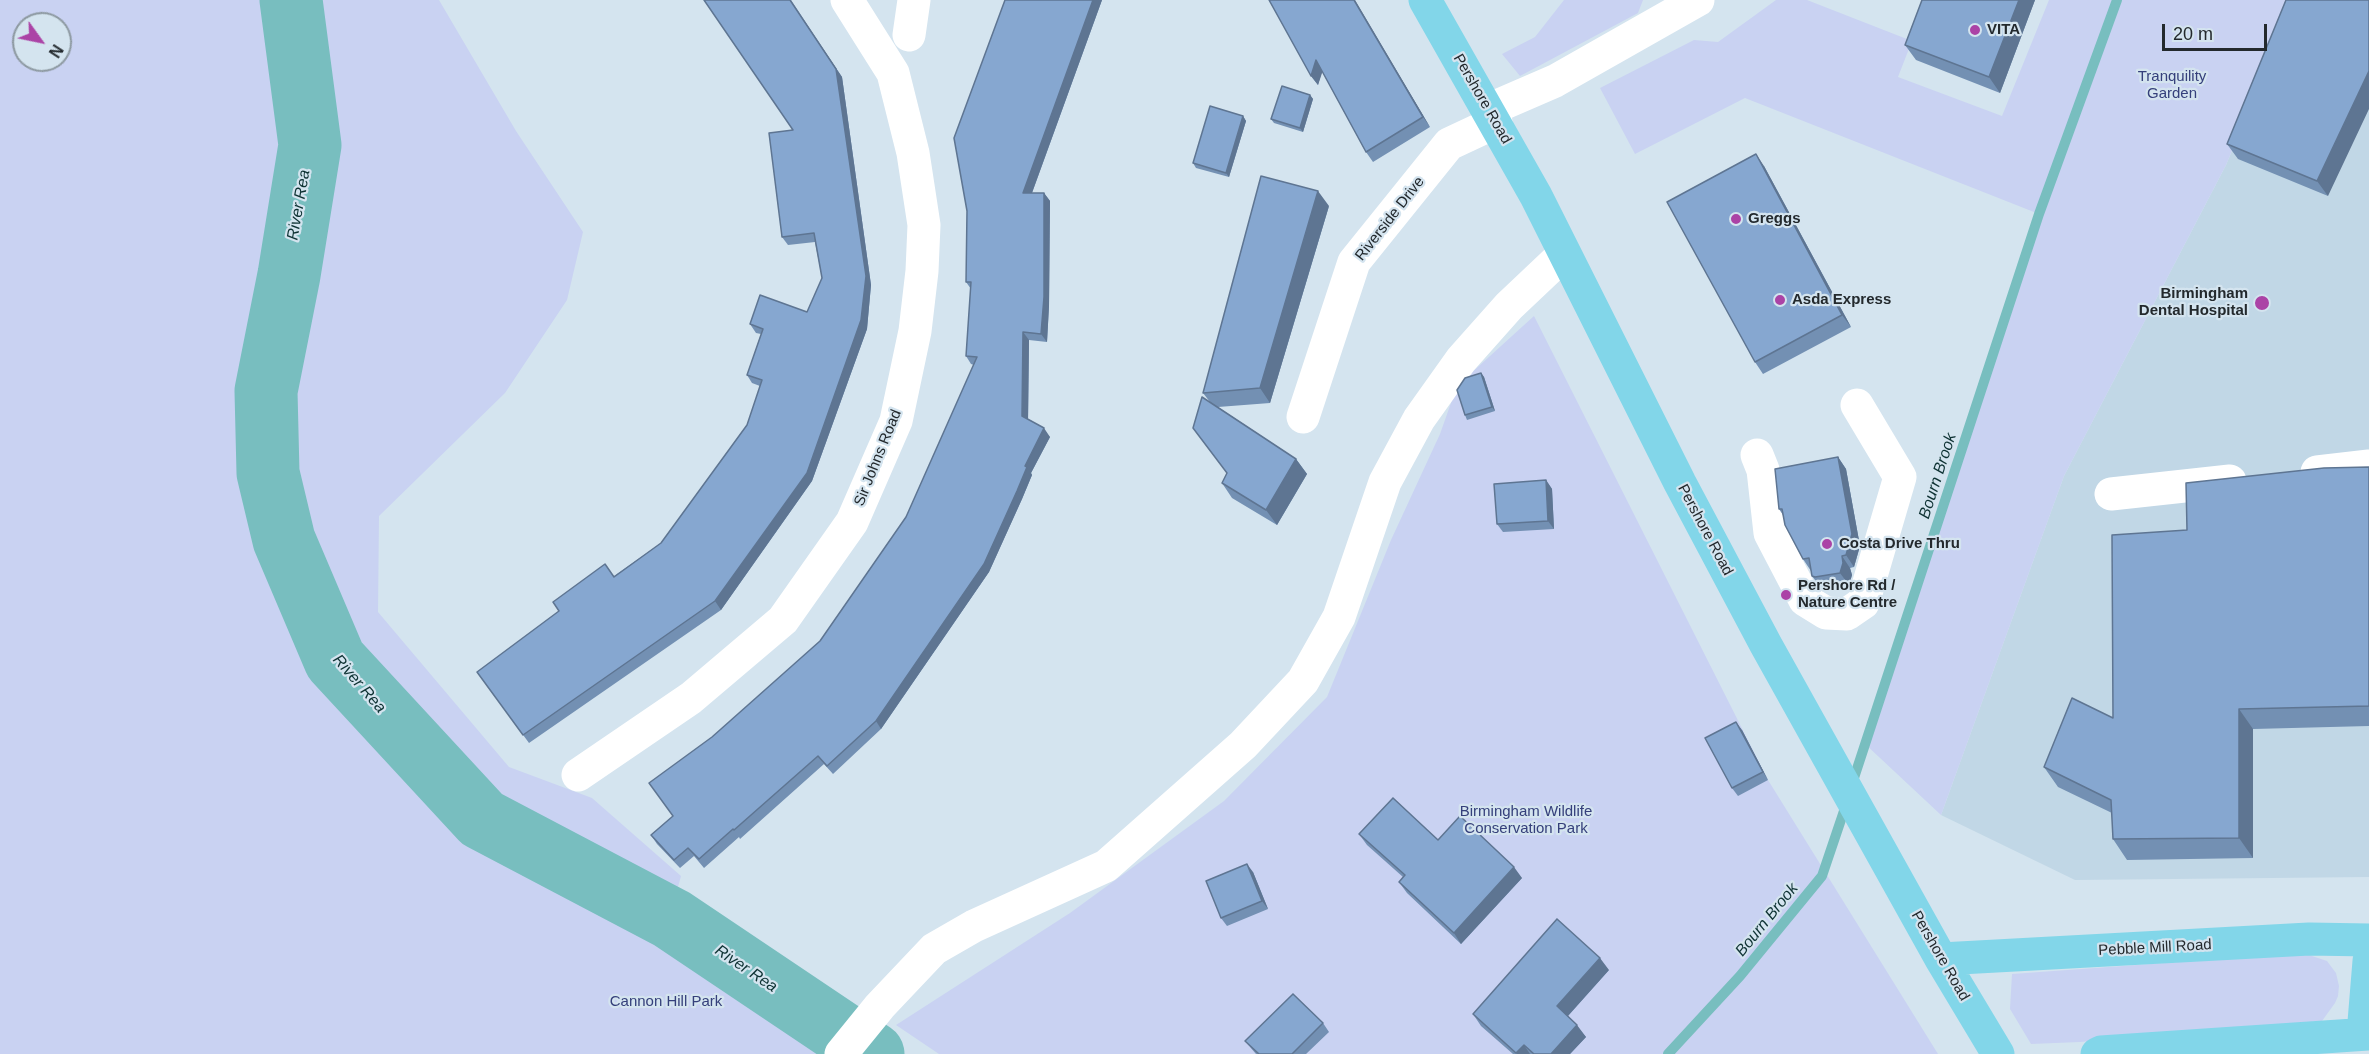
<!DOCTYPE html>
<html>
<head>
<meta charset="utf-8">
<style>
  body { margin:0 }
  #map { position:relative; width:2369px; height:1054px; overflow:hidden; background:#d4e4ef; font-family:Helvetica,sans-serif }
  canvas { display:block }
  .north { position:absolute; left:12px; top:12px; width:60px; height:60px; box-sizing:border-box; background:#d4e4ef; border:2px solid #8d99a1; border-radius:50%; rotate:123deg; font-size:16px; font-weight:700; line-height:24px; text-align:center; color:#23292d }
  .north::after { content:''; display:block; margin:auto; width:21px; height:27px; background:#ab43a6; clip-path:polygon(50% 0,100% 100%,50% 72%,0 100%) }
  .scale { position:absolute; left:2162px; top:24px; width:105px; height:27px; box-sizing:border-box; border:3px solid #23292d; border-top:0; padding-left:8px; font-size:18px; line-height:21px; white-space:nowrap; color:#23292d; -webkit-text-stroke:4px #d4e4ef; paint-order:stroke }
</style>
</head>
<body>
<div id="map">
<canvas width="2369" height="1054"></canvas>
<div class="north">N</div>
<div class="scale">20 m</div>
</div>
<script>
const ctx = document.querySelector('canvas').getContext('2d');
ctx.lineJoin = 'round';
function fillPath(path, color) {
  ctx.fillStyle = color;
  ctx.fill(path, 'evenodd');
}
function toPath(rows) {
  const path = new Path2D();
  for (const r of rows) {
    path.moveTo(r[0], r[1]);
    for (let i = 2; i < r.length; i += 2) path.lineTo(r[i], r[i + 1]);
  }
  return path;
}
function trace(path, color, width, dash) {
  ctx.strokeStyle = color;
  ctx.lineWidth = width;
  ctx.lineCap = dash ? 'butt' : 'round';
  ctx.setLineDash(dash || []);
  ctx.stroke(path);
}
function drawText(font, color, halo, rows, align = 'center') {
  ctx.font = font + ' Helvetica,sans-serif';
  ctx.lineWidth = 4.5;
  ctx.setLineDash([]);
  ctx.textBaseline = 'middle';
  ctx.strokeStyle = halo;
  ctx.fillStyle = color;
  for (const [text, x, y, turn = 0] of rows) {
    ctx.save();
    ctx.translate(x, y);
    ctx.rotate((+turn || 0) * Math.PI / 180);
    ctx.textAlign = isNaN(turn) ? turn : align;
    if (halo) ctx.strokeText(text, 0, 0);
    ctx.fillText(text, 0, 0);
    ctx.restore();
  }
}
const built = toPath([
  [2295,0,2369,0,2369,877,2075,880,1941,815,2064,476,2226,165]
]);
const green = toPath([
  [0,0,439,0,516,131,583,232,567,300,505,393,379,516,378,612,509,767,592,798,681,876,664,938,837,1054,0,1054],
  [24,24,60,24,60,60,24,60],
  [1564,0,1643,0,1638,13,1520,76,1502,54,1535,37],
  [1776,0,1807,0,1912,41,1898,77,2002,116,2049,0,2295,0,2226,165,2064,476,1941,815,1864,743,2039,214,1745,98,1635,154,1600,88,1694,40,1718,42],
  [1534,316,1768,780,1938,1054,939,1054,896,1025,1070,913,1224,801,1327,697,1391,540,1440,434,1457,386],
  [2303,953,2327,961,2336,973,2339,986,2338,996,2335,1003,2322,1021,2080,1042,2031,1044,2010,1009,2012,974]
]);
const stream = toPath([
  [1852,784,2039,214,2117,0],
  [1668,1054,1740,976,1822,876,1847,802]
]);
const river = toPath([
  [291,0,310,145,289,275,266,391,268,473,284,540,335,660,482,819,672,919,873,1054]
]);
const minor = toPath([
  [909,35,914,0],
  [1488,110,1555,81,1698,0],
  [1303,417,1354,262,1449,144,1496,122],
  [1757,455,1763,470,1770,533,1805,600,1826,613,1847,614,1863,603,1900,477,1857,405],
  [2317,472,2369,466],
  [2111,494,2230,481],
  [578,775,691,698,783,620,852,522,896,421,915,331,922,271,924,225,913,153,893,73,847,0],
  [841,1054,880,1006,934,949,974,926,1106,866,1243,745,1303,681,1339,617,1385,482,1419,419,1461,360,1509,306,1564,254]
]);
const major = toPath([
  [1425,0,1536,196,1680,483,1766,645,1941,959,1998,1054],
  [1941,959,2309,939,2369,940],
  [2363,1034,2369,961],
  [2097,1054,2101,1052,2369,1034]
]);
const wall = toPath([
  [791,0,842,77,871,285,867,329,812,481,721,610,529,743,477,672,661,543,747,425,760,386,752,383,747,375,761,334,756,333,750,324,807,312,822,278,815,242,788,245,782,237,793,130],
  [1005,0,1102,0,1032,193,1044,193,1050,201,1049,306,1047,342,1029,340,1028,419,1050,437,1031,473,1032,475,1022,499,989,572,881,729,833,774,824,764,740,839,739,837,704,868,694,856,680,868,657,844,651,835,673,816,712,737,820,641,906,517,974,365,971,364,966,356,971,289,966,282],
  [1922,0,2035,0,2000,93,1916,60,1905,45],
  [2286,0,2328,196,2238,159,2227,144],
  [1370,27,1430,127,1373,162,1366,152,1322,71,1318,85,1311,76],
  [1310,95,1313,99,1303,132,1274,123,1271,119],
  [1243,116,1246,121,1229,177,1196,168,1193,163],
  [1764,166,1851,327,1763,374,1755,362],
  [1329,206,1270,403,1218,407,1296,459,1307,474,1277,525,1232,498,1222,483,1227,473,1193,428,1210,402,1203,393],
  [1481,373,1484,377,1495,411,1467,420,1465,415],
  [1838,457,1846,469,1860,546,1854,567,1850,568,1852,575,1849,585,1823,589,1821,588,1812,576,1811,571,1803,559,1783,515,1779,509],
  [2369,467,2369,726,2253,729,2253,858,2127,860,2113,839,2112,813,2058,787,2044,767,2113,718,2187,530],
  [1546,480,1552,489,1554,529,1503,532,1497,524],
  [1742,730,1768,780,1738,796,1732,788],
  [1359,834,1438,840,1522,878,1461,944,1407,893,1399,882,1403,877,1367,845],
  [1253,872,1268,909,1227,926,1221,918],
  [1609,970,1568,1016,1586,1037,1570,1054,1513,1054,1481,1026,1473,1014],
  [1323,1023,1329,1032,1306,1054,1256,1054,1245,1041]
]);
const shadedWall = toPath([
  [790,0,842,77,871,285,867,329,812,481,721,610,715,601,866,276],
  [1093,0,1102,0,1029,201,1023,193],
  [1354,0,1355,0,1430,127,1423,117],
  [2019,0,2035,0,2000,93,1989,77],
  [1316,60,1323,70,1318,85,1311,76],
  [2369,71,2369,109,2328,196,2317,181],
  [1310,95,1313,99,1303,132,1300,128],
  [1243,116,1246,121,1229,177,1226,173],
  [1756,154,1764,166,1851,327,1842,315],
  [1318,191,1329,206,1270,403,1260,388],
  [1044,193,1050,201,1049,306,1047,342,1041,334],
  [1023,332,1029,340,1028,424,1022,416],
  [1481,373,1484,377,1495,411,1492,407],
  [1044,428,1050,437,1031,473,1032,475,1022,499,989,572,881,729,876,721,1025,466],
  [1838,457,1846,469,1860,546,1854,567,1846,555],
  [1296,459,1307,474,1277,525,1266,510],
  [1546,480,1552,489,1554,529,1548,521],
  [1842,556,1850,568,1852,575,1849,585,1840,573],
  [2239,709,2253,729,2253,858,2239,838],
  [1736,722,1742,730,1768,780,1763,772],
  [1247,864,1253,872,1268,909,1262,901],
  [1514,867,1522,878,1461,944,1454,933],
  [1600,958,1609,970,1566,1018,1557,1006],
  [1577,1025,1586,1037,1570,1054,1551,1054],
  [1524,1045,1530,1054,1517,1054,1516,1053]
]);
const building = toPath([
  [704,0,790,0,836,69,866,276,861,320,807,473,715,601,523,735,477,672,559,611,553,602,605,564,614,577,661,543,747,425,762,380,747,375,763,329,750,324,760,295,807,312,822,278,814,233,782,237,769,133,793,130,704,0],
  [1005,0,1093,0,1023,193,1044,193,1044,297,1041,334,1023,332,1022,416,1044,428,1025,466,1027,467,1017,491,984,564,876,721,827,766,818,756,734,830,733,829,699,859,688,848,674,860,651,835,673,816,649,783,712,737,820,641,906,517,977,357,966,356,971,282,966,282,967,211,954,138,1005,0],
  [1269,0,1354,0,1423,117,1366,152,1316,60,1311,76,1269,0],
  [1922,0,2019,0,1989,77,1905,45,1922,0],
  [2286,0,2369,0,2369,71,2317,181,2227,144,2286,0],
  [1282,86,1310,95,1300,128,1271,119,1282,86],
  [1210,106,1243,116,1226,173,1193,163,1210,106],
  [1756,154,1842,315,1755,362,1667,202,1756,154],
  [1261,176,1318,191,1260,388,1203,393,1261,176],
  [1481,373,1492,407,1465,415,1457,390,1465,378,1481,373],
  [1202,397,1296,459,1266,510,1222,483,1227,473,1193,428,1202,397],
  [1838,457,1852,534,1846,555,1842,556,1843,563,1840,573,1815,577,1812,576,1809,558,1803,559,1785,525,1782,509,1779,509,1775,469,1838,457],
  [2369,467,2369,706,2239,709,2239,838,2113,839,2111,800,2044,767,2072,698,2113,718,2112,535,2187,530,2186,483,2324,468,2369,467],
  [1546,480,1548,521,1497,524,1494,484,1546,480],
  [1736,722,1763,772,1732,788,1705,738,1736,722],
  [1393,798,1438,840,1460,816,1514,867,1454,933,1399,882,1405,875,1359,834,1393,798],
  [1247,864,1262,901,1221,918,1206,881,1247,864],
  [1557,919,1600,958,1557,1006,1577,1025,1551,1054,1534,1054,1524,1045,1516,1053,1473,1014,1557,919],
  [1293,994,1323,1023,1292,1054,1259,1054,1245,1041,1293,994]
]);
const markers = [
  [1975,30,6,"#ab43a6"],
  [1736,219,6,"#ab43a6"],
  [1780,300,6,"#ab43a6"],
  [2262,303,8,"#ab43a6"],
  [1827,544,6,"#ab43a6"],
  [1786,595,6,"#ab43a6"]
];
const poiNames = [
  ["VITA",1987,30],
  ["Greggs",1748,219],
  ["Birmingham",2248,294,"right"],
  ["Dental Hospital",2248,311,"right"],
  ["Asda Express",1792,300],
  ["Costa Drive Thru",1839,544],
  ["Pershore Rd /",1798,586],
  ["Nature Centre",1798,603]
];
const parkNames = [
  ["Tranquility",2172,77],
  ["Garden",2172,94],
  ["Birmingham Wildlife",1526,812],
  ["Conservation Park",1526,829],
  ["Cannon Hill Park",666,1002]
];
const streetNames = [
  ["Pershore Road",1482,99,60],
  ["Riverside Drive",1390,219,-52],
  ["Sir Johns Road",878,458,-68],
  ["Pershore Road",1705,530,62],
  ["Pebble Mill Road",2155,948,-3],
  ["Pershore Road",1940,956,60]
];
const waterNames = [
  ["River Rea",299,205,-80],
  ["Bourn Brook",1938,476,-72],
  ["River Rea",359,684,49],
  ["Bourn Brook",1767,920,-51],
  ["River Rea",746,969,34]
];
fillPath(built, '#c1d7e6');
fillPath(green, '#c9d2f2');
trace(stream, '#78bebf', 10);
trace(river, '#78bebf', 63);
trace(minor, '#fff', 33);
trace(major, '#82d6e9', 33);
fillPath(wall, '#7390b3');
fillPath(shadedWall, '#5e7592');
fillPath(building, '#86a7d0');
trace(building, '#5e7592', 1.5);
for (const [x, y, r, color] of markers) {
  const dot = new Path2D();
  dot.arc(x, y, r, 0, 2 * Math.PI);
  ctx.fillStyle = color;
  ctx.fill(dot);
  trace(dot, '#d4e4ef', 2);
}
drawText('bold 15px', '#23292d', '#d4e4ef', poiNames, 'left');
drawText('15px', '#35407b', '#d4e4ef', parkNames);
drawText('15px', '#23292d', '#d4e4ef', streetNames);
drawText('italic 16px', '#0e3233', '#d4e4ef', waterNames);
</script>
</body>
</html>
